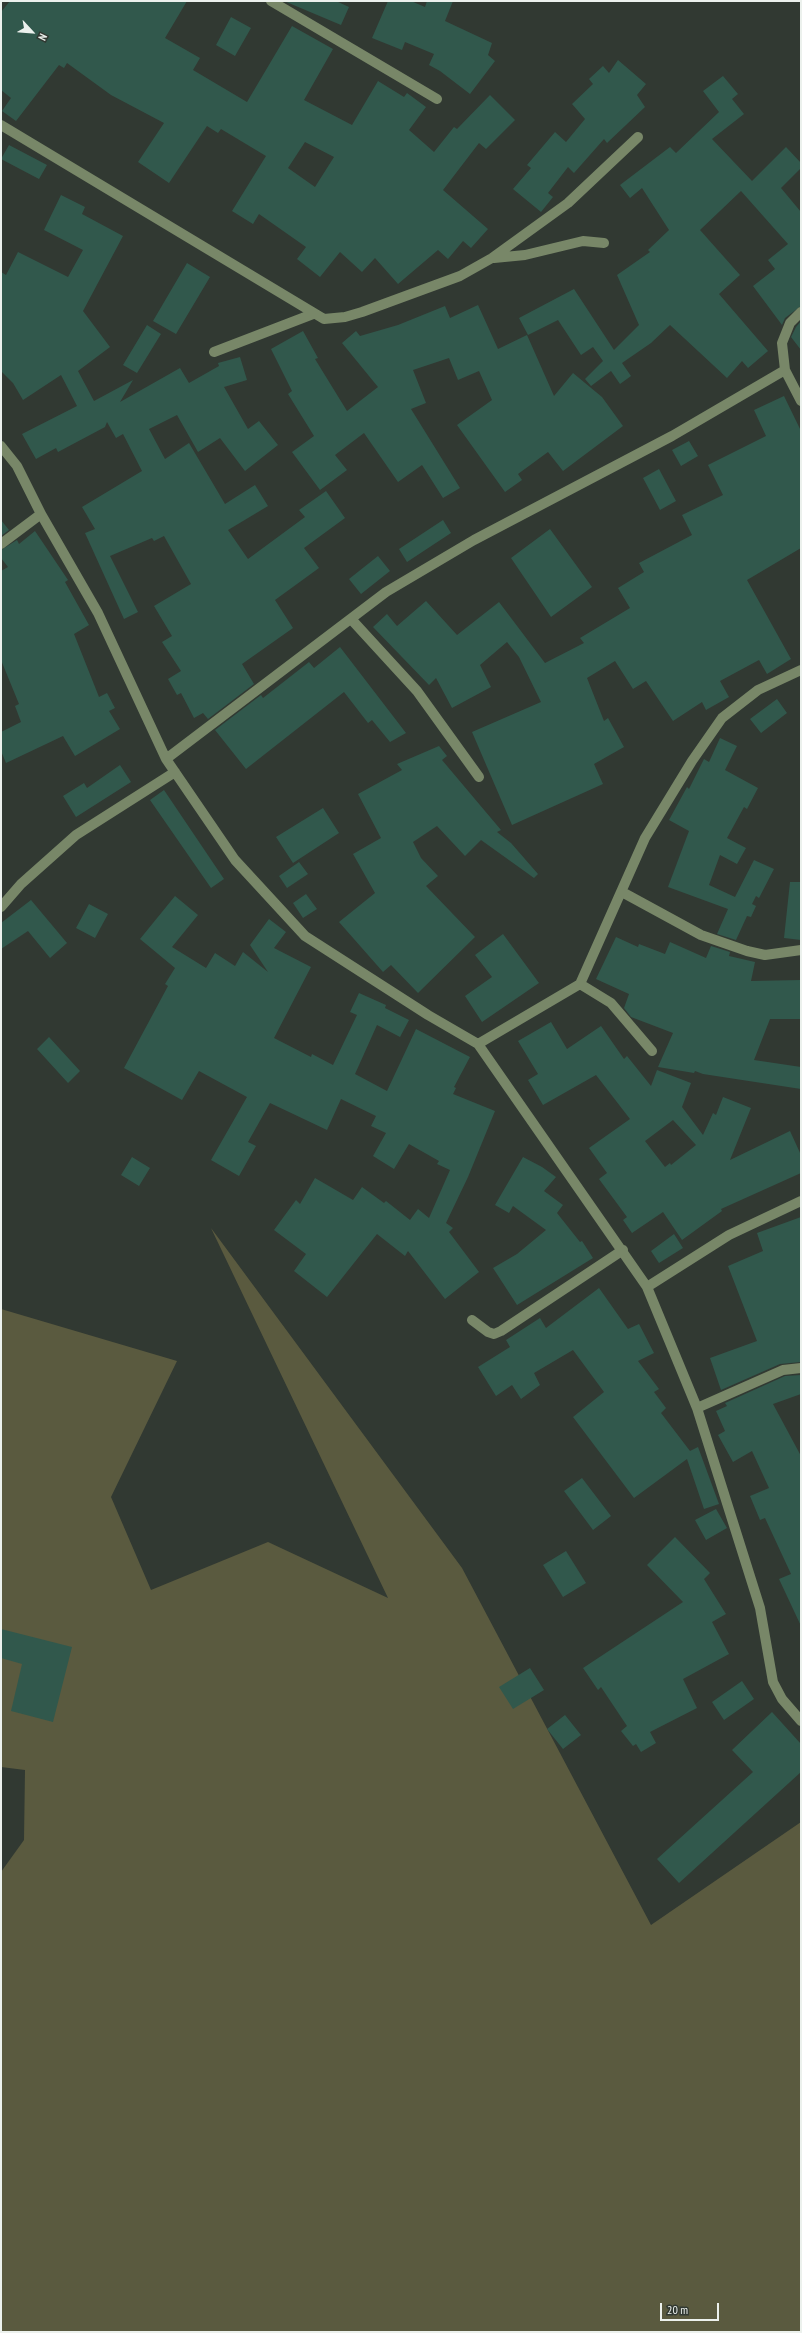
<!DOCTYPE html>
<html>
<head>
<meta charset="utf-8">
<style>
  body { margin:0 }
  #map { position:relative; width:802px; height:2333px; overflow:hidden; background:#313932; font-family:"PT Sans Narrow",sans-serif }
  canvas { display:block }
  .frame { position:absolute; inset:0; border:2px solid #ecf1ed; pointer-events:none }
  .north { position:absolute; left:12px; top:12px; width:40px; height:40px; -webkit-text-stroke:3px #313932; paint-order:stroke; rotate:116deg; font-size:11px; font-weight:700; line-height:16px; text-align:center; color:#ecf1ed }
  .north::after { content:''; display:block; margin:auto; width:14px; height:18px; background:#ecf1ed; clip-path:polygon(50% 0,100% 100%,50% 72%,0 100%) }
  .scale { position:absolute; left:660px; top:2303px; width:59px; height:18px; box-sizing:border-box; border:2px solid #ecf1ed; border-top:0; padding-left:5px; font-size:12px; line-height:14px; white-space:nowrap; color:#ecf1ed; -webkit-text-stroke:3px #313932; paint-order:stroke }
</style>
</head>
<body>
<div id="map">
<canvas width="802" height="2333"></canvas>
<div class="frame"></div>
<div class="north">N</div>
<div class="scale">20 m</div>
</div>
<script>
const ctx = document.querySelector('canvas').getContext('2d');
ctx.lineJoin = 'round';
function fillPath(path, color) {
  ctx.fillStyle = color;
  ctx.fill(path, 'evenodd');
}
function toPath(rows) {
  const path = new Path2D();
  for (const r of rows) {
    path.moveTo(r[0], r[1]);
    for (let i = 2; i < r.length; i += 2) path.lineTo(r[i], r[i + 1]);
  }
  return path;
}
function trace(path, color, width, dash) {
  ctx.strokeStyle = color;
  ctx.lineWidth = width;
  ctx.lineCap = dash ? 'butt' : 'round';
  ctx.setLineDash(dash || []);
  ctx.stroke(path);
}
const green = toPath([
  [211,1228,462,1568,651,1925,801,1822,801,2332,1,2332,1,1872,24,1840,25,1770,1,1767,1,1309,177,1361,111,1497,151,1590,268,1542,388,1598]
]);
const building = toPath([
  [10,1,187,1,165,38,200,58,193,70,247,102,292,26,333,49,304,100,352,125,378,81,404,97,407,93,426,107,409,130,434,152,454,127,457,129,490,95,515,120,486,149,479,143,443,190,488,229,471,248,463,241,448,259,438,250,398,284,375,258,362,272,340,252,320,277,297,259,306,247,259,214,253,224,232,211,266,156,221,129,218,133,207,126,169,183,138,162,164,123,111,95,67,63,64,68,59,65,16,121,2,111,11,98,1,90,1,12],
  [305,142,334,157,315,187,288,168],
  [284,1,336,1,349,7,341,25],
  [388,1,411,1,425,7,427,1,453,1,445,21,492,43,488,55,495,61,470,94,440,71,429,65,434,54,405,42,402,50,372,38],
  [231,17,251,28,235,56,216,45],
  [618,60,646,84,637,95,645,107,607,143,604,139,574,173,568,167,548,193,553,197,541,212,513,189,531,168,527,165,555,132,566,142,585,119,572,104,593,84,589,79,603,66,609,73],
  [723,76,738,94,732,99,744,114,712,139,752,181,786,147,801,163,801,168,781,188,801,212,801,306,785,318,782,325,753,286,775,269,768,260,788,244,741,191,700,230,740,275,719,294,768,351,748,368,742,361,727,378,670,325,651,343,622,363,631,376,620,384,611,371,591,386,585,379,603,361,593,347,581,355,558,320,528,335,519,318,574,289,614,350,639,325,617,275,650,252,648,250,669,230,642,188,630,198,620,185,670,147,676,153,719,112,703,91],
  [9,145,47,165,39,179,1,159],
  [61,195,85,207,82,214,123,236,83,311,110,347,78,371,94,401,133,380,120,402,180,368,189,383,219,366,218,363,240,357,247,380,224,387,248,429,259,421,278,445,245,471,220,438,198,452,177,415,149,429,165,459,189,443,225,504,255,485,268,506,228,530,248,559,305,517,299,510,326,491,345,518,304,548,319,568,275,600,293,628,242,664,254,684,208,719,203,713,194,718,181,693,177,695,168,679,181,671,162,642,172,636,154,606,191,584,164,536,154,541,152,538,110,556,138,612,124,619,85,533,95,529,82,507,142,471,123,434,116,438,107,422,105,427,58,452,56,448,36,459,22,434,77,406,61,375,23,400,13,383,1,371,1,272,6,275,18,252,68,277,83,250,44,230],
  [187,263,210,277,176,334,153,321],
  [478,305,498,349,527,335,554,396,573,373,602,397,623,426,563,471,548,452,518,474,522,480,505,492,457,425,492,400,479,371,458,380,449,358,413,370,426,403,411,409,460,488,443,498,422,465,398,482,364,433,335,455,347,470,320,490,292,452,314,436,288,394,292,391,271,349,303,331,318,358,315,359,347,411,378,387,342,343,356,331,360,336,398,325,445,306,450,318],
  [801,321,801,350,791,337,796,327],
  [147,325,161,334,137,373,123,365],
  [784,396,801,431,801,548,747,580,791,659,767,674,759,660,720,681,729,697,706,710,702,702,673,721,646,681,633,689,615,661,587,678,604,721,608,718,624,747,594,764,603,784,512,825,472,732,541,702,519,657,507,642,480,665,491,687,452,708,436,678,429,685,373,627,387,614,397,626,426,601,457,635,499,602,545,663,584,643,580,638,630,608,618,588,644,572,639,563,692,535,682,515,723,495,708,465,766,436,754,410],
  [689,441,698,456,681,466,672,450],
  [659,469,676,501,660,510,643,478],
  [1,520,9,530,1,536],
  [443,520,451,533,407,562,399,549],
  [550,529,592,587,551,617,511,558],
  [35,531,68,580,65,582,89,625,74,634,99,697,107,693,115,708,109,711,120,729,75,756,63,736,6,763,1,751,1,732,21,722,15,706,19,704,1,660,1,571,8,567,1,558,1,550,17,540,19,544],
  [378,556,390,571,361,594,349,579],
  [340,647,406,733,390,742,372,720,368,723,344,692,246,769,215,730,261,695,263,698,309,662,314,668],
  [777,699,787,713,761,733,750,719],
  [720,738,737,746,725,770,758,788,747,809,744,807,727,838,746,848,737,864,720,855,709,885,735,897,754,860,774,869,759,898,756,896,752,904,756,906,751,917,747,916,736,940,717,934,728,909,668,887,689,831,669,820,687,787,689,789,704,759,709,762],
  [439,746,447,756,442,760,501,830,497,832,511,843,538,874,534,878,481,840,465,856,437,826,413,842,421,858,438,876,426,886,475,937,418,993,391,965,383,972,339,922,375,893,353,854,381,838,358,794,402,770,397,764],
  [120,765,131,782,76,817,63,796,84,783,87,788],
  [164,790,224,879,211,888,150,800],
  [323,808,339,833,293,863,276,837],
  [299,862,308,874,287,888,279,876],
  [790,882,801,882,801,940,784,938],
  [306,894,317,909,303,918,293,903],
  [175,896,198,915,172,947,206,968,215,953,235,966,243,952,268,972,250,945,269,919,286,932,274,948,311,967,274,1038,311,1057,312,1054,333,1065,357,1015,350,1012,359,993,386,1005,385,1008,409,1020,400,1037,377,1025,355,1074,387,1091,416,1029,470,1057,454,1087,456,1088,453,1094,495,1111,468,1177,446,1223,453,1228,449,1232,479,1272,445,1299,408,1251,405,1256,377,1234,327,1297,294,1271,306,1254,274,1230,296,1200,300,1204,315,1178,353,1200,362,1187,384,1203,386,1201,410,1220,418,1209,429,1218,450,1170,437,1164,439,1161,409,1144,394,1169,373,1156,386,1133,371,1126,376,1116,341,1099,327,1130,270,1103,248,1142,256,1146,239,1176,211,1160,247,1097,199,1071,182,1100,124,1068,168,986,165,984,175,968,140,939],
  [31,900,67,943,50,958,28,931,1,949,1,923],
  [89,904,108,914,95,938,76,928],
  [503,934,539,983,482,1022,465,996,492,977,475,955],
  [616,937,638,947,639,944,665,954,670,942,706,958,711,946,730,952,729,956,755,962,751,981,801,980,801,1019,770,1019,754,1060,801,1067,801,1089,703,1074,695,1071,694,1073,658,1067,673,1033,631,1017,624,1008,629,994,596,979],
  [551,1022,567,1049,601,1026,624,1059,627,1056,651,1086,657,1070,691,1083,682,1107,703,1135,713,1113,716,1115,723,1097,751,1108,730,1160,790,1131,801,1155,801,1173,721,1209,722,1211,682,1240,663,1212,632,1233,623,1220,627,1217,599,1179,607,1173,589,1148,630,1119,596,1075,543,1105,528,1080,538,1074,518,1041],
  [673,1120,696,1145,671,1165,670,1163,665,1167,645,1141],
  [49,1037,80,1071,68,1083,37,1049],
  [132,1157,150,1168,139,1186,121,1175],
  [523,1157,542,1167,556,1177,544,1191,563,1205,557,1213,580,1242,582,1241,593,1258,517,1305,493,1268,517,1254,546,1230,513,1206,509,1213,495,1205],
  [801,1217,801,1362,780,1364,721,1390,710,1358,757,1341,728,1266,763,1251,757,1233],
  [674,1234,683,1248,659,1263,651,1251],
  [599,1288,628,1329,639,1324,654,1353,638,1361,659,1389,654,1392,666,1408,661,1413,690,1451,698,1447,719,1504,704,1509,687,1459,634,1498,573,1417,604,1392,573,1350,534,1373,540,1385,521,1399,512,1385,496,1396,478,1367,510,1347,506,1340,540,1318,546,1328],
  [801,1375,801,1394,773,1404,801,1456,801,1626,779,1579,791,1574,765,1518,760,1520,750,1496,769,1488,752,1451,733,1462,718,1435,725,1431,716,1411,727,1406,725,1403,785,1376],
  [582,1478,611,1516,593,1530,564,1491],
  [716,1509,727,1528,706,1540,695,1520],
  [675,1537,710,1573,704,1579,726,1614,712,1622,729,1654,683,1679,697,1708,650,1732,656,1743,641,1752,636,1744,633,1746,621,1731,627,1726,601,1687,598,1690,583,1668,683,1602,647,1565],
  [566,1551,586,1583,563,1597,543,1565],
  [1,1629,72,1647,53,1722,11,1711,22,1664,1,1658],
  [530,1668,544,1690,513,1709,499,1687],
  [742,1681,754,1699,724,1720,712,1702],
  [772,1712,801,1744,801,1772,679,1883,657,1859,753,1772,732,1750],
  [565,1715,581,1735,563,1749,547,1729]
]);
const minor = toPath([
  [271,1,437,99],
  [1,125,324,319,345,317,362,312,460,276,492,258,568,203,638,137],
  [494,258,525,255,583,241,604,243],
  [801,312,790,323,782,343,785,370,801,401],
  [214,352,313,314],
  [1,446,17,466,41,514,98,613,166,759,235,860,305,936,428,1015,478,1044,647,1287,697,1408,760,1608,773,1682,782,1699,801,1721],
  [1,544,41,514],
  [351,619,417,691,479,777],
  [166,759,386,592,474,540,672,436,785,370],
  [622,892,701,935,747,951,765,955,801,950],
  [1,907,21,884,76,835,175,772],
  [580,984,611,1003,652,1051],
  [478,1044,580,984,645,838,692,761,722,718,758,690,801,670],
  [647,1287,729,1235,801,1201],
  [472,1320,488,1332,494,1334,501,1331,623,1250],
  [697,1408,783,1370,801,1368]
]);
fillPath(green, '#5a5a3f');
fillPath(building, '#31584c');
trace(minor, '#788768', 10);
</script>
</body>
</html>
